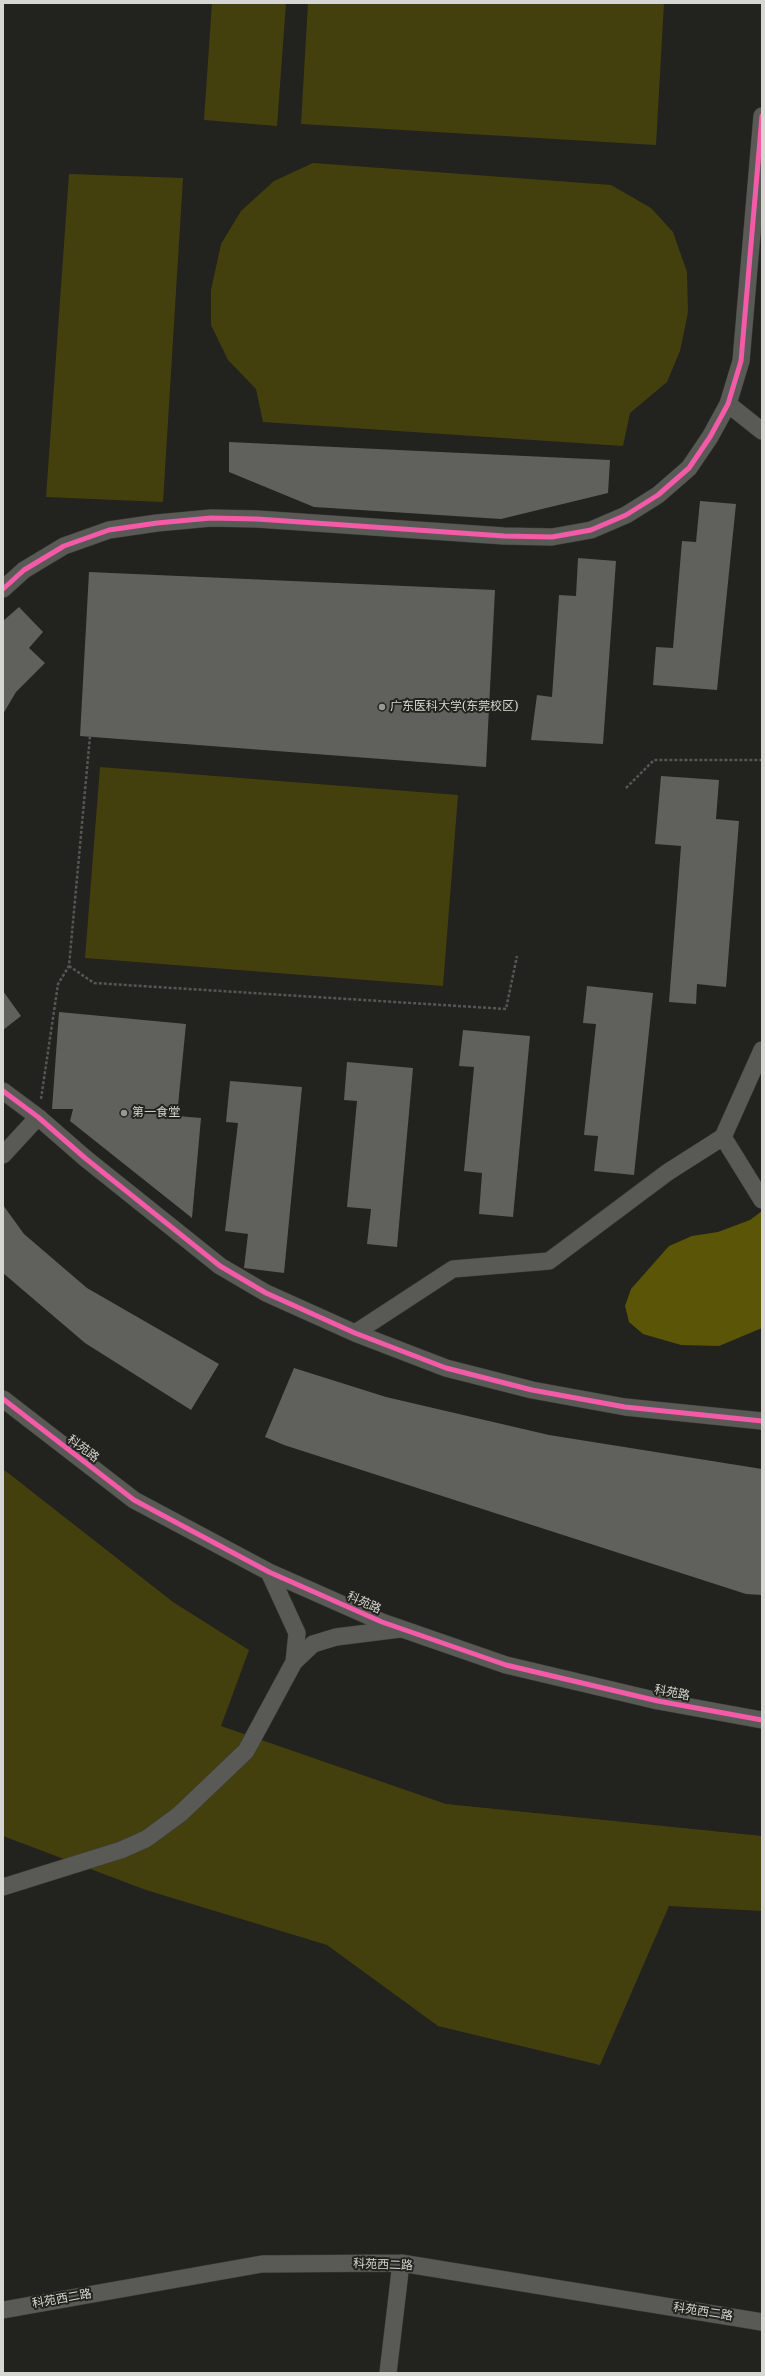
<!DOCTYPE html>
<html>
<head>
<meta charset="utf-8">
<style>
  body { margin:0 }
  #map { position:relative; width:765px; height:2376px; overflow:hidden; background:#22221e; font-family:"Noto Serif",serif }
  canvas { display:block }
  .frame { position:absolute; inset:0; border:4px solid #d6d6d2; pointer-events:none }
</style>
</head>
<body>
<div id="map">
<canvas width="765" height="2376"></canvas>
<div class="frame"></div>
</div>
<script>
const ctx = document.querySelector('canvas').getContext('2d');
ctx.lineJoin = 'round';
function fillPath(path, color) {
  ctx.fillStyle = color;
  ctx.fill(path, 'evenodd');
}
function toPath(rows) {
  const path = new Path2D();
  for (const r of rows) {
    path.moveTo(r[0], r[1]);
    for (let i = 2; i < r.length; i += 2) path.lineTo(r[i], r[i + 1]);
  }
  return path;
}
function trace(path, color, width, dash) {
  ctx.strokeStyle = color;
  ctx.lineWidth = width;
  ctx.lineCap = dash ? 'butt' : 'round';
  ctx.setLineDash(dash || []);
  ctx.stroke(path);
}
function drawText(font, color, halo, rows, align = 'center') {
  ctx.font = font + ' "Noto Serif","Noto Sans SC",serif';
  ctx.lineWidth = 4;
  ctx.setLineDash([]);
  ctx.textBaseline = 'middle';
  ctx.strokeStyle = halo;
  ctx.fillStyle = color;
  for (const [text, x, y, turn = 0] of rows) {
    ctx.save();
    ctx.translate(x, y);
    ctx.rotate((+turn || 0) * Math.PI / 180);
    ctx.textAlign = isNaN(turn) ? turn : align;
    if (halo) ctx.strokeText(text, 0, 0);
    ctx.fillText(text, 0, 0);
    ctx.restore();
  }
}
const green = toPath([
  [212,3,286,3,277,126,204,120],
  [308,3,664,3,656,145,301,124],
  [313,163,611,185,651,208,673,232,687,272,688,312,680,351,667,382,630,413,623,446,263,422,256,389,228,360,211,325,211,290,221,244,241,211,274,181],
  [69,174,183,178,163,502,46,497],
  [100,767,458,795,443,986,85,958],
  [3,1469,173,1602,249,1650,221,1726,446,1804,762,1836,762,1911,669,1906,600,2065,438,2026,327,1945,146,1890,3,1836]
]);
const water = toPath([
  [762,1211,762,1328,719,1346,681,1345,643,1334,629,1322,625,1306,631,1289,669,1246,692,1236,718,1232,750,1220]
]);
const building = toPath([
  [229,442,610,460,608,493,501,519,314,507,229,472],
  [700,501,736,504,717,690,653,685,656,647,673,648,682,541,696,542],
  [578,558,616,561,603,744,531,740,537,695,552,697,559,595,576,596],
  [89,572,495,590,486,767,80,736],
  [19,607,43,632,29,648,45,663,16,692,3,714,3,621],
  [661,776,719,780,716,819,739,821,726,987,697,984,696,1004,669,1002,681,846,655,844],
  [587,986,653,993,634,1175,594,1171,598,1136,584,1135,596,1024,583,1023],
  [3,991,21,1016,3,1030],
  [59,1012,186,1024,177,1116,201,1118,192,1218,70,1121,73,1109,52,1109],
  [463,1030,530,1036,513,1217,479,1214,482,1173,464,1171,474,1067,459,1066],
  [347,1062,413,1068,397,1247,367,1244,371,1209,347,1207,357,1101,344,1100],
  [230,1081,302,1087,284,1273,244,1268,248,1234,225,1231,238,1123,226,1122],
  [3,1205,24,1234,87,1288,219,1364,191,1410,85,1343,3,1273],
  [294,1368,386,1397,549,1435,762,1469,762,1595,746,1594,284,1445,265,1437]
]);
const path = toPath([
  [626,788,654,760,762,760],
  [69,966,94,983,506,1009,517,956],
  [41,1099,58,984,69,966,90,736]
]);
const minor = toPath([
  [728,404,762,431],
  [3,589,24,570,64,546,109,530,157,523,211,518,257,519,504,536,552,537,591,530,626,515,658,495,689,468,710,437,728,404,741,361,762,116],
  [3,1091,38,1117,85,1158,220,1266,266,1293,355,1333,446,1368,532,1390,625,1407,762,1421],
  [723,1137,762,1200],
  [3,1155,38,1117],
  [355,1333,453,1269,549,1261,668,1172,723,1137,762,1050],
  [3,1399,134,1500,269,1572,382,1622,506,1665,658,1701,762,1720],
  [269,1572,297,1633,294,1662],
  [3,1887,121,1850,146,1839,180,1814,246,1751,294,1662,313,1644,336,1637,400,1629],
  [3,2310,262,2264,401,2263,762,2322],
  [388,2373,401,2263]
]);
const cycleway = toPath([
  [3,589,24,570,64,546,109,530,157,523,211,518,257,519,504,536,552,537,591,530,626,515,658,495,689,468,710,437,728,404,741,361,762,116],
  [3,1091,38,1117,85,1158,220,1266,266,1293,355,1333,446,1368,532,1390,625,1407,762,1421],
  [3,1399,134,1500,269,1572,382,1622,506,1665,658,1701,762,1720]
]);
const markers = [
  [382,707,4,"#979793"],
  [124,1113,4,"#979793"]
];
const poiNames = [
  ["广东医科大学(东莞校区)",390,707],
  ["第一食堂",132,1113]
];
const streetNames = [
  ["科苑路",83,1449,37],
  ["科苑路",364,1603,24],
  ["科苑路",672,1693,11],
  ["科苑西二路",383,2265,2],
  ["科苑西二路",62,2299,-10],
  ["科苑西二路",703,2312,9]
];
fillPath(green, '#44400e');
fillPath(water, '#5b5607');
fillPath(building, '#60605d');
trace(minor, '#3c3c38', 18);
trace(path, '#565654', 2.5, [3, 2]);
trace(minor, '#595956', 17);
trace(cycleway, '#f35aa7', 5);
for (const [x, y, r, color] of markers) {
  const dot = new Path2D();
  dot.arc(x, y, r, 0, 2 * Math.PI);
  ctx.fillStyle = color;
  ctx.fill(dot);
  trace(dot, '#23231d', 1.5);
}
drawText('12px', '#d6d6d2', '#23231d', poiNames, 'left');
drawText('12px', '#d6d6d2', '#23231d', streetNames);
</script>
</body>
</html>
